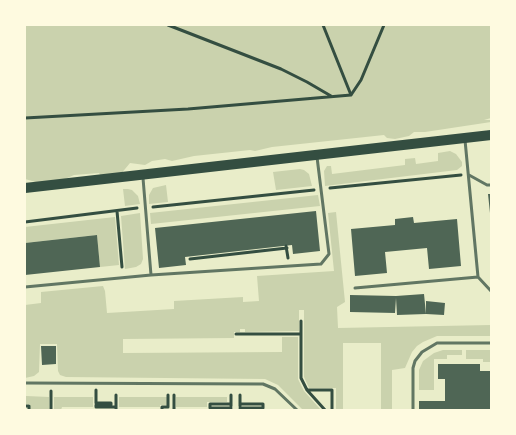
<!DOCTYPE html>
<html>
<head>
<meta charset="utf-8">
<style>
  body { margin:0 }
  #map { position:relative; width:516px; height:435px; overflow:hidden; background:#e9edc9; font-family:"IBM Plex Sans",sans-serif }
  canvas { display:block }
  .frame { position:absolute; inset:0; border:26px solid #fefae0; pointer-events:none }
</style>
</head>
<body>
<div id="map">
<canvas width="516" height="435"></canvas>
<div class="frame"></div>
</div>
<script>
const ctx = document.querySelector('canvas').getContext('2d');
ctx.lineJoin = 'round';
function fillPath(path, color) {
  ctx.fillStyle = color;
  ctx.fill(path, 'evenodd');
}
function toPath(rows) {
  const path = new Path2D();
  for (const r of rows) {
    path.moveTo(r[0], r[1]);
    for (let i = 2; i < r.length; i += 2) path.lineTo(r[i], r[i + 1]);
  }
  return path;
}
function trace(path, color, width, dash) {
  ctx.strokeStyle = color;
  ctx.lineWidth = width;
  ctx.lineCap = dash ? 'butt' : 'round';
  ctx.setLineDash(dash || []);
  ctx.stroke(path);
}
const green = toPath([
  [25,25,491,25,491,118,484,120,491,120,491,122,425,132,414,132,409,136,395,139,387,138,384,135,272,147,255,151,250,150,194,156,172,161,165,159,152,161,145,165,130,163,120,175,103,179,99,173,74,175,65,179,43,184,25,179],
  [450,151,456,154,462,162,462,166,457,170,325,186,324,171,327,166,331,166,332,174,405,165,405,159,415,158,416,164,438,161,438,153],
  [300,169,304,170,309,174,312,186,276,190,273,172],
  [166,185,168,202,149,204,149,195,153,188],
  [128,189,132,190,138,196,140,204,125,206,123,189],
  [318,195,320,206,151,224,150,213],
  [336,212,345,302,337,307,338,328,491,325,491,336,437,336,423,342,417,346,412,352,405,368,392,370,392,410,381,410,381,343,343,343,343,410,336,410,336,388,309,388,304,377,304,310,299,310,299,331,245,332,245,329,240,329,240,332,234,332,234,338,123,339,123,353,282,352,282,337,298,337,298,379,304,391,321,410,303,410,278,385,265,379,66,377,60,375,58,371,57,344,40,344,39,372,34,376,25,378,25,305,41,303,41,292,103,286,105,291,107,313,174,309,174,301,243,297,243,302,259,301,257,276,334,271,328,213],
  [140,213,143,259,141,264,136,267,125,269,121,216],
  [115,217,119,265,100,267,97,235,25,243,25,227],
  [443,350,462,350,462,355,447,355,447,359,434,359,434,390,419,390,419,370,423,361,434,353],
  [466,350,491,350,491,362,483,362,483,359,466,359],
  [26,396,49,397,49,410,30,410,30,404,26,404],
  [54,397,93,397,93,407,62,407,61,410,54,410],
  [119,397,167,397,167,405,160,405,160,407,119,407],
  [176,397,227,397,227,402,207,402,207,407,176,407]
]);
const building = toPath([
  [488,194,491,194,491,213,490,213],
  [316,211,320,251,293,254,292,245,185,257,186,265,159,268,155,228],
  [413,217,414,223,457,219,461,266,429,269,427,248,385,252,387,273,355,276,351,229,395,225,395,219],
  [97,235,100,267,25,275,25,243],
  [424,294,426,314,426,301,445,303,444,315,426,314,397,315,396,298,395,313,350,312,350,295,396,296],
  [41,346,56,346,56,364,42,365],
  [438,364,480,364,480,371,491,371,491,410,419,410,419,401,445,401,445,379,438,379]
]);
const path = toPath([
  [168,25,281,69,307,82,331,96],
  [323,25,351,95],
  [25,118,188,109,351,95,361,80,384,25],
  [330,188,461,175],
  [153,207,314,190],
  [117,211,122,267],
  [25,222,137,208],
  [286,246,288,258],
  [190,259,287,248],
  [301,321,301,378,307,390,325,410],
  [236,334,301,334],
  [96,390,96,403,111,403,111,405,96,405,96,407,116,407],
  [308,390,332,390,332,410],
  [51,391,51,410],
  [116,395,116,409],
  [174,395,174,409],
  [240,395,240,406],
  [231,404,210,404,210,408,231,408],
  [240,404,263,404,263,408,240,408],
  [25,406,29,406,29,410],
  [231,406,231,395],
  [162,409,162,407,168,407,168,395]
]);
const service = toPath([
  [465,140,478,277,491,291],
  [469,175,487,185,491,185],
  [151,275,321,264,329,254,317,157],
  [25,287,151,275,143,178],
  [355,288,478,277],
  [25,383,263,384,275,389,297,410],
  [413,410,413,368,415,361,422,352,437,343,491,343]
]);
const secondary = toPath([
  [25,188,491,135]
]);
fillPath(green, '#cad2ad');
fillPath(building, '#4f6655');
trace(path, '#344e41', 3);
trace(service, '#617663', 3);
trace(secondary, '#344e41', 10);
</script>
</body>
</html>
